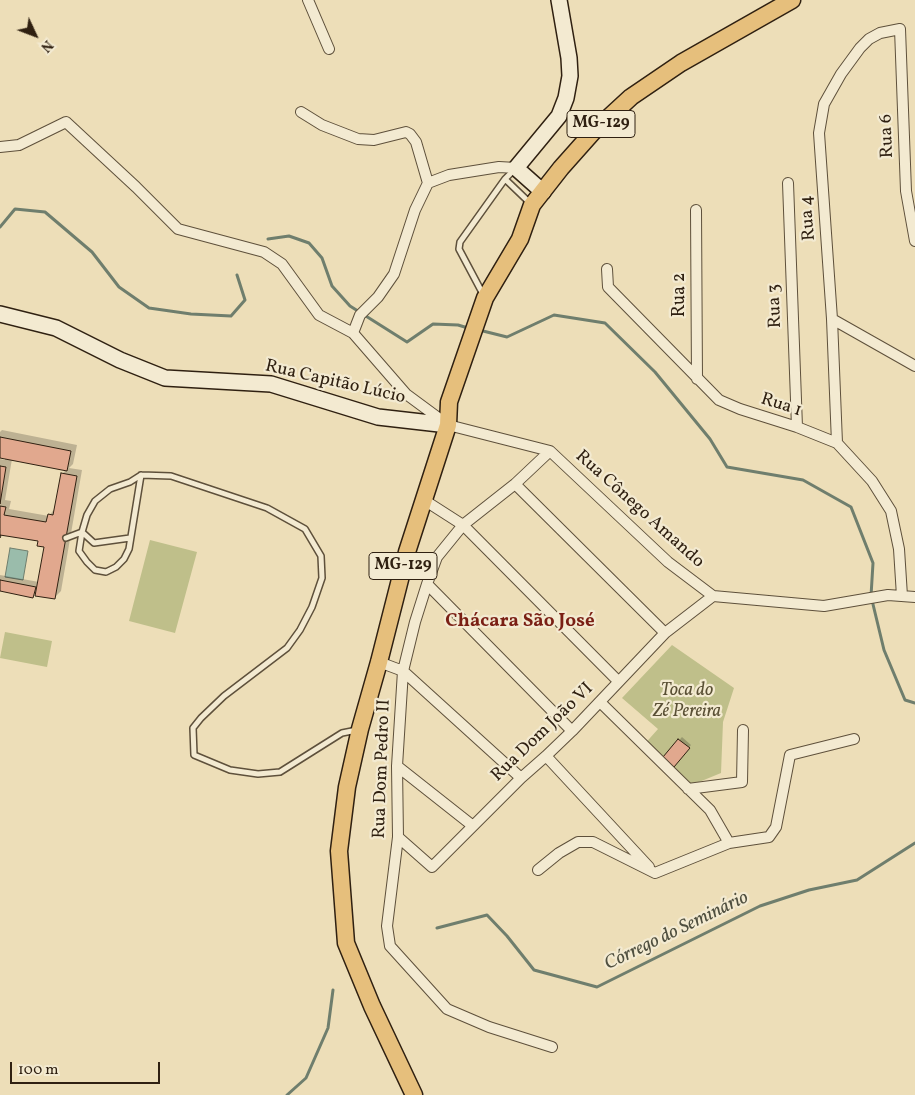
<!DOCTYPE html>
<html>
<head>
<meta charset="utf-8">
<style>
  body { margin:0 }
  #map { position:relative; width:915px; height:1095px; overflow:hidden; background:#eddeb8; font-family:Vollkorn,serif }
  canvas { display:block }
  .north { position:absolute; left:10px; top:10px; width:50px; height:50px; -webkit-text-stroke:4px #f3ead1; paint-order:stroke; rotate:133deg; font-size:14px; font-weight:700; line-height:20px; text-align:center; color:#2f2011 }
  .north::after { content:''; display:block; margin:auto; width:18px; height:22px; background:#2f2011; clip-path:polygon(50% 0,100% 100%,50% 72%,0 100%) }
  .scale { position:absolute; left:10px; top:1062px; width:150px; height:22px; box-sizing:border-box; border:2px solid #2f2011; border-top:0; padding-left:6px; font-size:15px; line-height:18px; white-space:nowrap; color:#2f2011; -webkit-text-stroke:4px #f3ead1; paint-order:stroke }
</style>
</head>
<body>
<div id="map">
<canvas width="915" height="1095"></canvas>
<div class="north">N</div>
<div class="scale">100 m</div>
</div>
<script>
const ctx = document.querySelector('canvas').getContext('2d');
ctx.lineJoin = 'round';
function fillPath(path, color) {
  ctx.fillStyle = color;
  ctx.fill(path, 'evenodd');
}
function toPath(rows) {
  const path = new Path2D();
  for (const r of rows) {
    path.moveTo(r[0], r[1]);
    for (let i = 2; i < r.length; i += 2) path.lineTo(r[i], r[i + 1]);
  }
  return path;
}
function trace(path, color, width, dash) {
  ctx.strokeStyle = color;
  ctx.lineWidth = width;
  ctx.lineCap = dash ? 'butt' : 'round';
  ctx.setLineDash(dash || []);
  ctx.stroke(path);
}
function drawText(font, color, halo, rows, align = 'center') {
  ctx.font = font + ' Vollkorn,serif';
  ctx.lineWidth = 4.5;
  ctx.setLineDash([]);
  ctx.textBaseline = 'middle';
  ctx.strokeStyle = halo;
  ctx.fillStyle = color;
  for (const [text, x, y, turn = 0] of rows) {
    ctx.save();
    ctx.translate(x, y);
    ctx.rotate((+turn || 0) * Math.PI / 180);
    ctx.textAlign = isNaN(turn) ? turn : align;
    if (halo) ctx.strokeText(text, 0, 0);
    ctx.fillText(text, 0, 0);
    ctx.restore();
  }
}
const green = toPath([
  [150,540,197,552,175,633,129,621],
  [5,632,52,641,47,667,0,658],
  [672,645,734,688,723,722,721,773,682,789,642,747,658,729,622,698]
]);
const water = toPath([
  [10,548,28,551,23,580,5,577,10,548]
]);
const shadow = toPath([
  [2,430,77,445,73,464,69,468,82,470,61,591,54,598,35,594,33,597,0,590,0,575,39,582,45,546,40,540,4,534,0,538,0,459,5,460,5,458,0,457,0,432],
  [12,459,66,470,62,474,55,508,49,516,9,509,11,501,5,500],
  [682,737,691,745,677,762,664,757]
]);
const stream = toPath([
  [0,227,15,209,45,212,92,252,119,287,149,308,191,314,231,316,245,300,237,275],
  [268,239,289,236,309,243,322,258,332,286,350,306,407,342,433,324,458,325,468,328],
  [479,330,507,337,554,315,605,323,655,372,710,439,727,467,803,480,851,507,873,563,871,596,884,650,905,700,915,703],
  [437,928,487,915,507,936,534,970,597,987,760,906,809,890,857,880,915,843],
  [287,1095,306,1078,328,1028,333,990]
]);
const building = toPath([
  [0,437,71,451,67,471,0,458,0,437],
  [0,466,6,467,0,504,0,466],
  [61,473,77,476,55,599,35,596,44,547,37,546,38,541,0,535,0,538,0,506,6,507,4,515,46,522,48,514,53,515,61,473],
  [0,580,36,587,33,598,0,591,0,580],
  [678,739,690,748,674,767,663,757,678,739]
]);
const lane = toPath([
  [505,179,530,203],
  [484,296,459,249,460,242,505,179,515,169],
  [141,475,129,549,124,559,116,567,106,572,95,570,87,562,79,551,82,532,87,515,95,501,110,489,130,482,141,475,171,476,267,508,305,529,321,556,322,578,312,607,300,630,287,648,224,696,201,718,193,728,194,755,230,770,258,774,280,772,342,733,357,730],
  [66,538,82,532,94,543,130,538]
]);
const street = toPath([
  [308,0,329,49],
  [301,112,322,125,358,139,374,140,406,132,410,134,416,142,428,183],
  [0,147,19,145,66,122,136,187,178,229,264,252,282,264,319,315,353,333,406,394,448,425,550,451,668,562,713,596,824,606,888,595,915,597],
  [788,183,797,427],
  [696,210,697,379],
  [607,269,608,287,719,400,740,409,797,427,837,443,872,481,891,511,899,549,902,596],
  [832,319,915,366],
  [353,333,360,315,378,297,394,274,415,210,428,183,449,175,499,167,516,168],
  [837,443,832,319,819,133,824,104,841,74,860,48,869,39,880,33,900,29,906,191,915,241],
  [550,451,515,484,463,525,437,557,427,584,415,622,403,671,397,766,398,837,387,926,390,946,447,1009,489,1027,552,1047],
  [515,484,665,633],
  [424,500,463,525,618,681],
  [427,584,572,731],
  [379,662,403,671,521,778],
  [600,702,710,810,729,843],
  [546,756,649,867],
  [397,766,473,826],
  [688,789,742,782,743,730],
  [398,837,432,867,521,778,546,756,572,731,665,633,713,596],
  [538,870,559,853,578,842,593,842,655,873,729,843,769,837,776,827,790,755,854,739]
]);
const secondary = toPath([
  [543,192,516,168,559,116,566,98,570,76,569,58,559,0],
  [0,314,56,328,120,360,165,378,271,384,378,417,448,425]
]);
const primary = toPath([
  [414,1095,372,1006,346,943,339,851,347,787,360,729,379,662,407,552,448,425,449,402,485,298,520,239,532,205,561,168,593,132,631,97,681,63,792,0]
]);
const shields = [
  [601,124,68],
  [403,566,68]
];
const shieldNames = [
  ["MG-129",601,124],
  ["MG-129",403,566]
];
const streetNames = [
  ["Rua 6",888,136,-92],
  ["Rua 4",809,218,-94],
  ["Rua 2",681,295,-90],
  ["Rua 3",776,306,-92],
  ["Rua Capitão Lúcio",335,383,13],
  ["Rua 1",781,406,18],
  ["Rua Cônego Amando",639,510,42],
  ["Rua Dom João VI",543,733,-44],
  ["Rua Dom Pedro II",383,769,-88]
];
const parkNames = [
  ["Toca do",687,692],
  ["Zé Pereira",687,713]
];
const neighbourhoodNames = [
  ["Chácara São José",520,623]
];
const waterNames = [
  ["Córrego do Seminário",677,932,-26]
];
fillPath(green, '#bfbf8a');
fillPath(water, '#9abcab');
trace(water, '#6f7e6d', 1);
fillPath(shadow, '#0003');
trace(stream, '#6f7e6d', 3);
fillPath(building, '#e1a88e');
trace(building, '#2f2011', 1);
trace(lane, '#5e503b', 8);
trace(street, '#5e503b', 12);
trace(secondary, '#2f2011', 18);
trace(primary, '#2f2011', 19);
trace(lane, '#f3ead1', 5);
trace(street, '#f3ead1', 10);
trace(secondary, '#f3ead1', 15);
trace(primary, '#e6bf7c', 16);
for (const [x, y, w] of shields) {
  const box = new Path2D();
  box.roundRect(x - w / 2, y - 13.5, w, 27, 4);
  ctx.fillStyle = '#f3ead1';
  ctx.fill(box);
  trace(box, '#2f2011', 1);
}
drawText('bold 16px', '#2f2011', null, shieldNames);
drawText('18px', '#2f2011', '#f3ead1', streetNames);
drawText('italic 18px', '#5a5035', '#f3ead1', parkNames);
drawText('bold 19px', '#7a1f14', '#f3ead1', neighbourhoodNames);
drawText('italic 19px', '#4f4f3f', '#f3ead1', waterNames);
</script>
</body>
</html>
